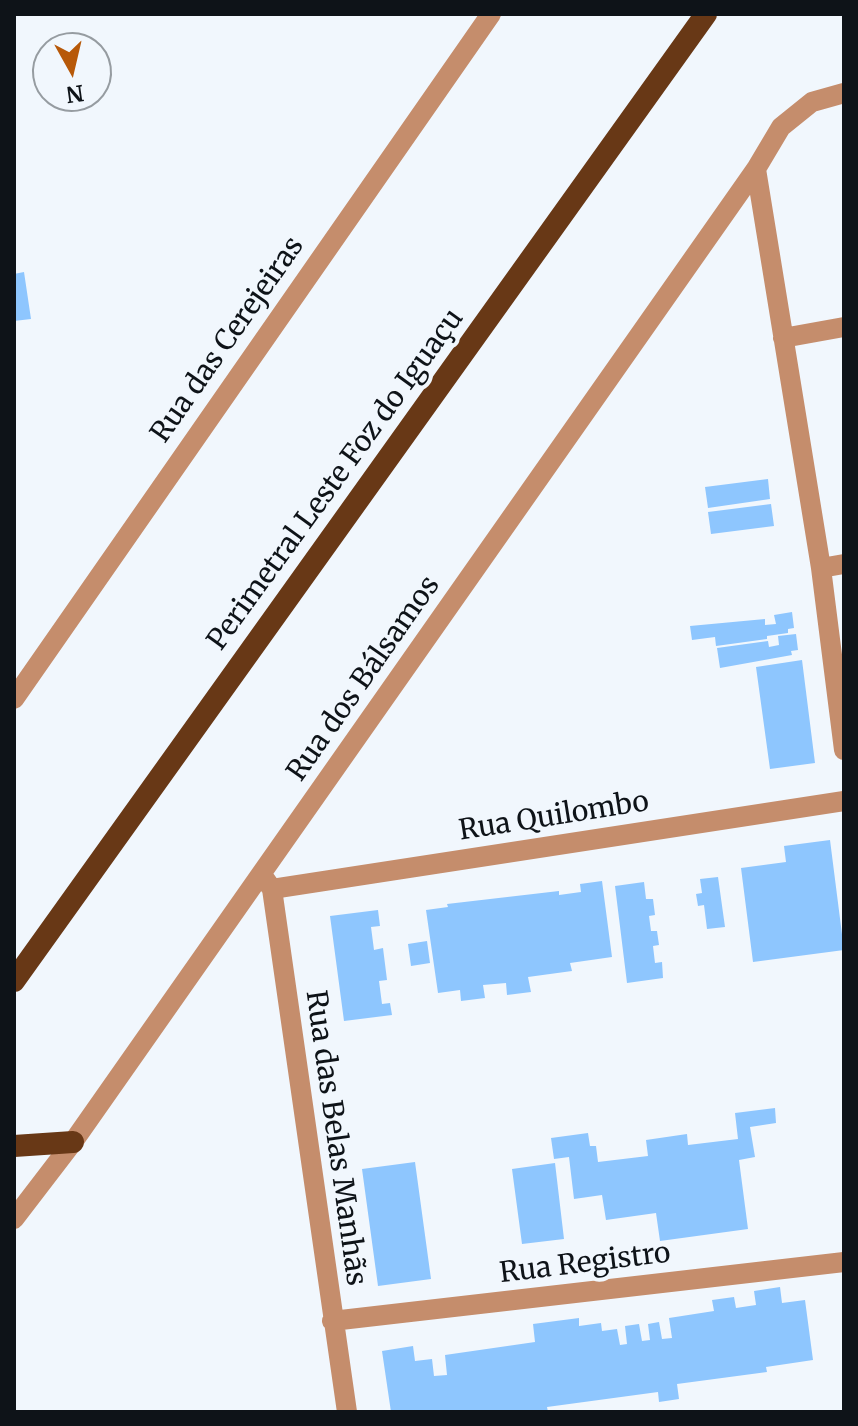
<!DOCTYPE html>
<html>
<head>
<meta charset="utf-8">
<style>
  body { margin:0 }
  #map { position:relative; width:858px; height:1426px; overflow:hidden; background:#f1f7fd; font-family:Merriweather,serif }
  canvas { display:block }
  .frame { position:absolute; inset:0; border:16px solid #0e1318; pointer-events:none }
  .north { position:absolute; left:32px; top:32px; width:80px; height:80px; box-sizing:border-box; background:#f1f7fd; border:2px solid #969ca1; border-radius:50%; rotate:172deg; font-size:22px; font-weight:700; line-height:32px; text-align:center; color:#0e1318 }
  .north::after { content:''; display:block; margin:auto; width:28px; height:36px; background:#b75909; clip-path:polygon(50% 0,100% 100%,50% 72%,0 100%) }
</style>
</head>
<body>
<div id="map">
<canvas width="858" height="1426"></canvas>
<div class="frame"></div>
<div class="north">N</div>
</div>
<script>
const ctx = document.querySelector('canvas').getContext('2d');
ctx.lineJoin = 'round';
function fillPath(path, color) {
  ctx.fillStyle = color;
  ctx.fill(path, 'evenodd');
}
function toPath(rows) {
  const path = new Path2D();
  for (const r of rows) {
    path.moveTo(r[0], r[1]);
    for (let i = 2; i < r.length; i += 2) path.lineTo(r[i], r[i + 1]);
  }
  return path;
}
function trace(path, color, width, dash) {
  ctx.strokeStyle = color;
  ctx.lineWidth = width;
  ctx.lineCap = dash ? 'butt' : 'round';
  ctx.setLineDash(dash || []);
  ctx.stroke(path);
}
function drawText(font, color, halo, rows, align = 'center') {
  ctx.font = font + ' Merriweather,serif';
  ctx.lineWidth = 8;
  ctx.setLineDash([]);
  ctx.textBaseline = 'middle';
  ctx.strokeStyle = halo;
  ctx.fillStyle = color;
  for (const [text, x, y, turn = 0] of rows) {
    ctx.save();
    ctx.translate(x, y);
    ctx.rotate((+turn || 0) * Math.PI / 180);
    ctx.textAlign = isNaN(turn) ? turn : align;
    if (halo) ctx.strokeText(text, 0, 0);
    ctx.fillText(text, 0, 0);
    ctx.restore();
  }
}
const building = toPath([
  [24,272,31,319,14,321,14,274],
  [768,479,770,499,708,508,705,487],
  [771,504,774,526,711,534,708,512],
  [792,612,794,628,788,629,788,633,767,636,767,639,716,646,715,637,692,640,690,626,765,619,765,625,776,624,774,615],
  [796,634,798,650,791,651,792,655,720,668,717,648,768,641,769,647,779,645,778,636],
  [802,660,815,763,770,769,756,667],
  [830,840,844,950,753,962,741,868,786,862,784,846],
  [718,877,725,927,707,929,704,905,698,906,696,894,702,893,700,879],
  [602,881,612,957,570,963,572,971,528,977,531,992,507,995,506,983,483,985,485,998,461,1001,460,990,438,993,426,910,448,907,447,904,559,891,559,895,581,892,580,884],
  [644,882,646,899,653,899,655,915,649,916,651,931,657,931,659,945,653,946,655,963,662,962,663,978,627,983,615,886],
  [378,910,380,926,371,927,374,950,383,948,387,980,379,981,382,1004,390,1003,392,1015,344,1021,330,916],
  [427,941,430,963,411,966,408,944],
  [775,1108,776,1123,750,1127,755,1157,739,1160,748,1229,660,1241,656,1213,606,1220,602,1195,574,1199,569,1157,554,1159,551,1138,588,1133,590,1146,596,1146,598,1162,648,1156,646,1140,687,1134,688,1145,738,1139,735,1113],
  [415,1162,431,1279,378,1286,362,1169],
  [555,1163,564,1239,522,1244,512,1169],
  [780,1287,782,1303,805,1300,813,1360,766,1367,767,1372,677,1384,679,1399,659,1402,658,1392,547,1407,548,1412,391,1412,382,1351,413,1346,415,1361,432,1359,434,1376,447,1375,445,1355,535,1342,533,1324,579,1318,579,1326,601,1323,602,1331,617,1329,620,1345,627,1344,625,1326,639,1324,642,1341,650,1340,648,1324,659,1322,662,1339,672,1338,669,1318,714,1311,712,1300,734,1297,736,1308,756,1305,754,1291]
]);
const minor = toPath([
  [756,169,821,568,844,750],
  [783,338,844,327],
  [821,568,844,564],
  [265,879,272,889,347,1412],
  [272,889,844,801],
  [14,1219,73,1142,261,874,756,169,781,127,812,102,844,93],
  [332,1321,844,1262]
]);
const tertiary = toPath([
  [14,699,491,14]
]);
const trunk = toPath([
  [14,981,706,14],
  [14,1146,73,1142]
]);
const streetNames = [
  ["Rua das Cerejeiras",228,340,-55],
  ["Perimetral Leste Foz do Iguaçu",336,480,-54],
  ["Rua dos Bálsamos",364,679,-55],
  ["Rua Quilombo",554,817,-9],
  ["Rua das Belas Manhãs",335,1138,82],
  ["Rua Registro",585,1264,-7]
];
fillPath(building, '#8ec6fe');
trace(minor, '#c58d6c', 20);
trace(tertiary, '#c58d6c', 20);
trace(trunk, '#683816', 22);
drawText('28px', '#0e1318', '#f1f7fd', streetNames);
</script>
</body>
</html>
